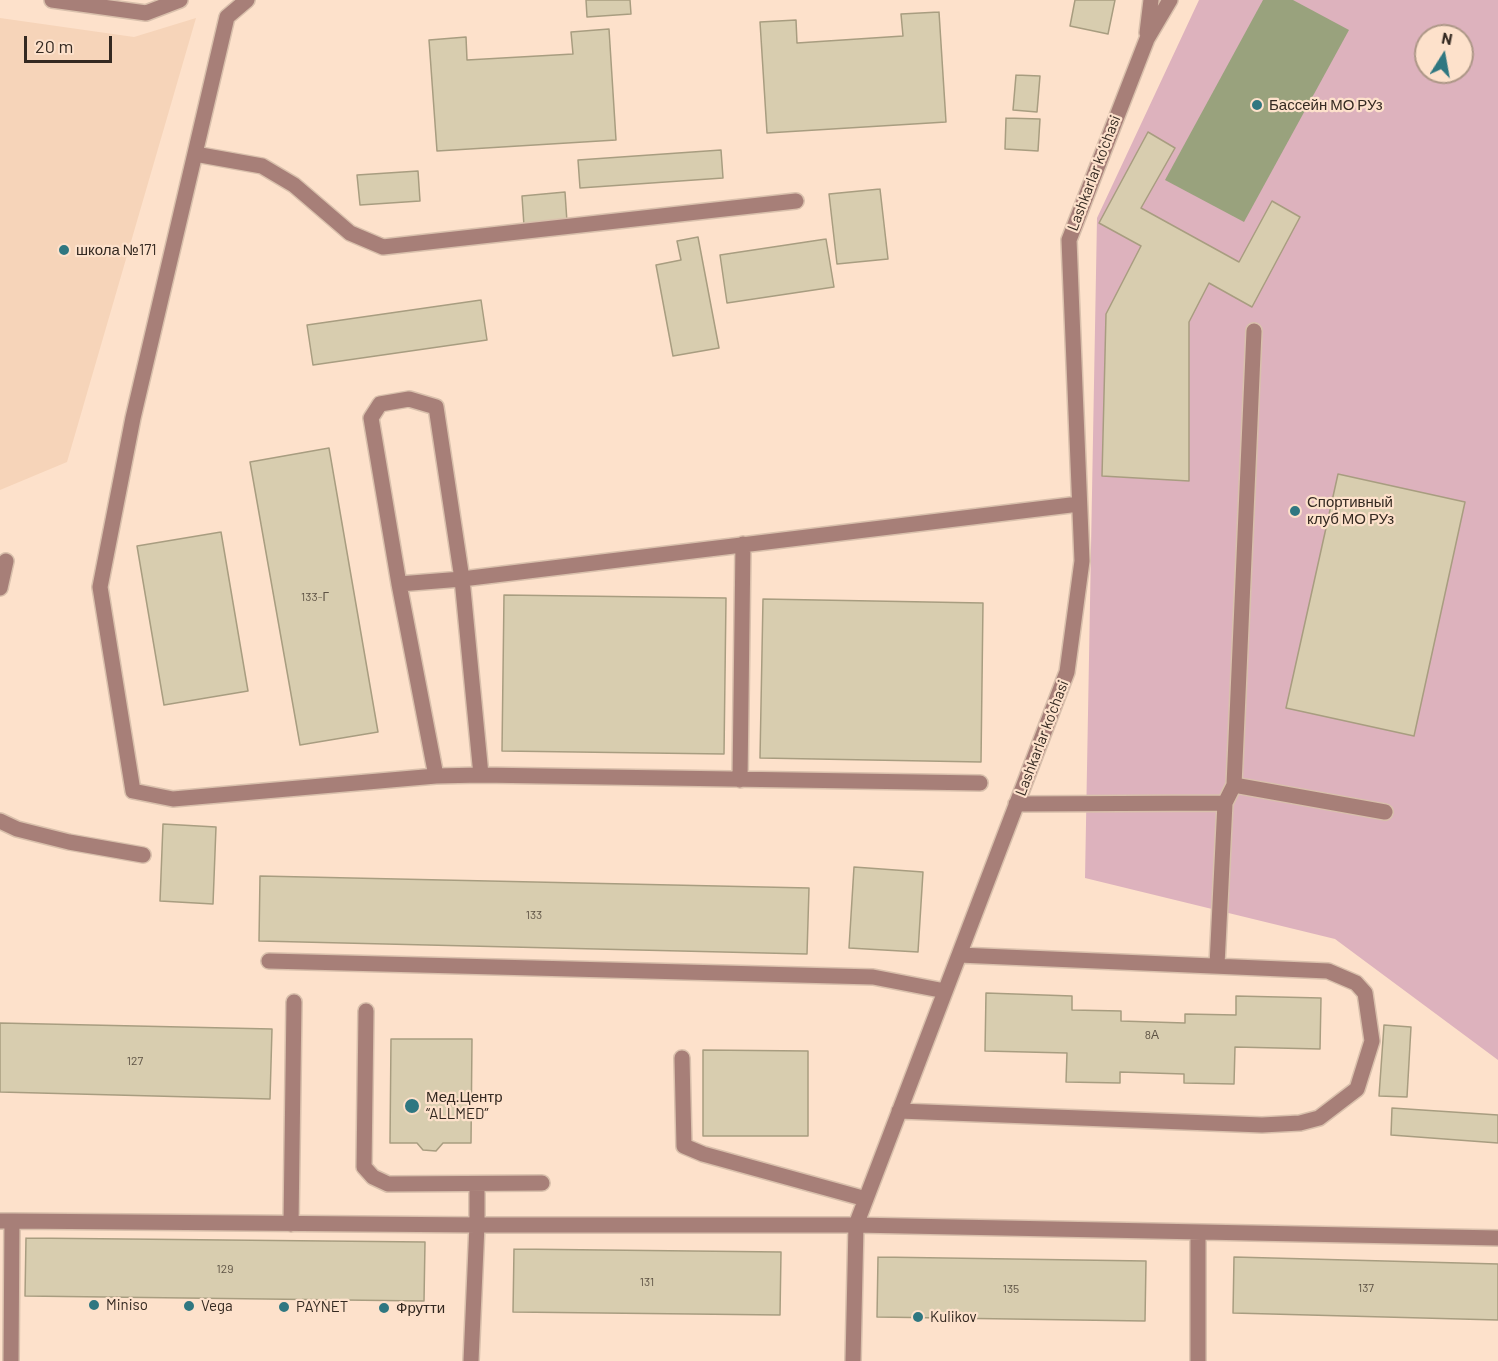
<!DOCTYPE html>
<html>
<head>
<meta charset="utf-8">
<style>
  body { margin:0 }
  #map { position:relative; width:1498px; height:1361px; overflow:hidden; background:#fde1cb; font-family:Barlow,sans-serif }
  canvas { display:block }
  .north { position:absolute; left:1414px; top:24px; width:60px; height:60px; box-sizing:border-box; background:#fde1cb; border:2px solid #ad9787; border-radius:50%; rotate:11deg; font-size:16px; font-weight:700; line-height:24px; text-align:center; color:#342921 }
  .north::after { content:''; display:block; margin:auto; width:21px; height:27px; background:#2f7781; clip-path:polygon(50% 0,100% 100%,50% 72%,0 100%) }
  .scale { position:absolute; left:24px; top:36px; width:88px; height:27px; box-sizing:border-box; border:3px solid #342921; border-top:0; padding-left:8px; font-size:18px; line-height:21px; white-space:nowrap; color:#342921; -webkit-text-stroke:4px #fde1cb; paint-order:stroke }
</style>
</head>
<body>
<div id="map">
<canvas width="1498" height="1361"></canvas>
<div class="north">N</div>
<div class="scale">20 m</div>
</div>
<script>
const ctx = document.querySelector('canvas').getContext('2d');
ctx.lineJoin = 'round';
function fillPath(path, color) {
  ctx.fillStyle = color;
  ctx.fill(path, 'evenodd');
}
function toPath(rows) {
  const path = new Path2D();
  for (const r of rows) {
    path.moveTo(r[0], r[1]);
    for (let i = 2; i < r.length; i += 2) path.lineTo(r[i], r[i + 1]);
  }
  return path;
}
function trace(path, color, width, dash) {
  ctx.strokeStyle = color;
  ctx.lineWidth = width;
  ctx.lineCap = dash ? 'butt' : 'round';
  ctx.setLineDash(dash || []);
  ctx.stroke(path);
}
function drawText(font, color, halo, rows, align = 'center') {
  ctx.font = font + ' Barlow,sans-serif';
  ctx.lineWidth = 4.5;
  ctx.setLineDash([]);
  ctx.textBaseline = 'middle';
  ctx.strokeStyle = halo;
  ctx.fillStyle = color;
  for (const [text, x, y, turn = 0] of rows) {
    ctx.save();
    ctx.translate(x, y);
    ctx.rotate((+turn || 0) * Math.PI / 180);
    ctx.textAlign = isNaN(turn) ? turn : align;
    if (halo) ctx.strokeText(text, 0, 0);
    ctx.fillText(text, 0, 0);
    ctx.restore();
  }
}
const built = toPath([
  [0,18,134,37,196,18,67,462,0,490]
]);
const green = toPath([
  [1199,0,1498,0,1498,1060,1335,939,1085,878,1097,218],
  [1426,36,1462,36,1462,72,1426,72]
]);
const water = toPath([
  [1263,0,1293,0,1349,30,1244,222,1165,180]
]);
const building = toPath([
  [586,0,630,0,631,14,587,17,586,0],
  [1075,0,1115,0,1108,34,1070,26,1075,0],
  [939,12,946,122,767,133,760,22,796,20,797,43,903,36,901,14,939,12],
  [609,29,616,140,437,151,429,40,466,37,467,60,573,54,571,32,609,29],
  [1016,75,1040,76,1037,112,1013,110,1016,75],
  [1006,118,1040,119,1038,151,1005,149,1006,118],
  [1148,132,1175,148,1141,208,1239,262,1272,201,1300,217,1252,307,1209,283,1189,322,1189,481,1102,476,1106,314,1141,246,1099,223,1148,132],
  [721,150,723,178,580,188,578,160,721,150],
  [418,171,420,201,360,205,357,175,418,171],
  [880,189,888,259,837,264,829,194,880,189],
  [565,192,567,222,524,226,522,196,565,192],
  [698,237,719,348,673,356,656,265,681,260,677,241,698,237],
  [826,239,834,287,727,303,720,255,826,239],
  [481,300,487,340,313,365,307,325,481,300],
  [329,448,378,732,300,745,250,462,329,448],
  [1338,474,1465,502,1414,736,1286,708,1338,474],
  [221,532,248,691,164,705,137,546,221,532],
  [504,595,726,598,724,754,502,751,504,595],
  [763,599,983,603,981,762,760,758,763,599],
  [163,824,216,827,213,904,160,901,163,824],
  [854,867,923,872,918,952,849,948,854,867],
  [260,876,809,888,807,954,259,941,260,876],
  [986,993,1072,996,1072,1010,1121,1011,1121,1021,1185,1023,1185,1014,1236,1015,1236,996,1321,998,1320,1049,1235,1047,1234,1084,1184,1083,1184,1074,1120,1072,1120,1083,1066,1082,1067,1053,985,1051,986,993],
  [0,1023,272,1029,270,1099,0,1092,0,1023],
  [1384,1025,1411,1027,1407,1097,1379,1096,1384,1025],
  [391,1039,472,1039,471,1143,443,1143,436,1151,423,1150,417,1143,390,1143,391,1039],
  [703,1050,808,1051,808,1136,703,1136,703,1050],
  [1392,1108,1498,1115,1498,1143,1391,1135,1392,1108],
  [26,1238,425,1242,424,1301,25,1296,26,1238],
  [514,1249,781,1252,780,1315,513,1312,514,1249],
  [878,1257,1146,1261,1145,1321,877,1317,878,1257],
  [1234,1257,1498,1264,1498,1320,1233,1313,1234,1257]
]);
const minor = toPath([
  [52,0,146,13,180,0],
  [247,0,227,17,133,418,100,587,133,791,173,799,436,776,481,775,462,579,399,584,371,418,380,404,409,399,436,407,462,579,1079,504],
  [1147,33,1151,0],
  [195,154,262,166,294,185,350,233,383,247,796,201],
  [399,584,436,776],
  [0,588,6,561],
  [481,775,980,783],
  [740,780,743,544],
  [1234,785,1385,812],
  [1016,804,1225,803,1234,785,1254,331],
  [0,821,17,829,69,842,143,855],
  [269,961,873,977,945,991],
  [1217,965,1225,803],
  [366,1011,364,1167,373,1177,388,1184,542,1183],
  [682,1058,684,1146,703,1154,866,1199],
  [899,1111,1262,1125,1300,1123,1319,1118,1357,1089,1372,1041,1365,993,1356,983,1328,971,959,955],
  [477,1184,477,1225,856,1225,1498,1238],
  [0,1221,12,1221,11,1361],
  [12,1221,477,1225,471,1361],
  [291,1224,294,1002],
  [853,1361,856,1225,1067,672,1082,561,1069,240,1147,39,1170,0],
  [1198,1361,1198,1232]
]);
const markers = [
  [1257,105,6,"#2f7781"],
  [64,250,6,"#2f7781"],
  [1295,511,6,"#2f7781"],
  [412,1106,8,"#2f7781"],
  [94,1305,6,"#2f7781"],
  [189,1306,6,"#2f7781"],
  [284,1307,6,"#2f7781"],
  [384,1308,6,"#2f7781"],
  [918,1317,6,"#2f7781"]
];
const numberNames = [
  ["133-Г",315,597],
  ["133",534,915],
  ["8А",1152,1035],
  ["127",135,1061],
  ["129",225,1269],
  ["131",647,1282],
  ["137",1366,1288],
  ["135",1011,1289]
];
const poiNames = [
  ["Бассейн МО РУз",1269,105],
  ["школа №171",76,250],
  ["Спортивный",1307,502],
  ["клуб МО РУз",1307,519],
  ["Мед.Центр",426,1097],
  ["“ALLMED”",426,1114],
  ["Miniso",106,1305],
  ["Vega",201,1306],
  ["PAYNET",296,1307],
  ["Фрутти",396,1308],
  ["Kulikov",930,1317]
];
const streetNames = [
  ["Lashkarlar ko'chasi",1094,173,-69],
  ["Lashkarlar ko'chasi",1042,738,-69]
];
fillPath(built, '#f6d4b9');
fillPath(green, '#ddb2bd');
fillPath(water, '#99a27d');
fillPath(building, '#d8cdaf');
trace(building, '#a89d80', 1.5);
trace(minor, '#d9c0ac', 18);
trace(minor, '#a77f78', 15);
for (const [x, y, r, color] of markers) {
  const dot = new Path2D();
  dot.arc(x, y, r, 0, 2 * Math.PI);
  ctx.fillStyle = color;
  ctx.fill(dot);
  trace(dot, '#fde1cb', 2);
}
drawText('12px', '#5d5244', null, numberNames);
drawText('15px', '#342921', '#fde1cb', poiNames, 'left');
drawText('15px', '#342921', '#fde1cb', streetNames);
</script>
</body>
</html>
